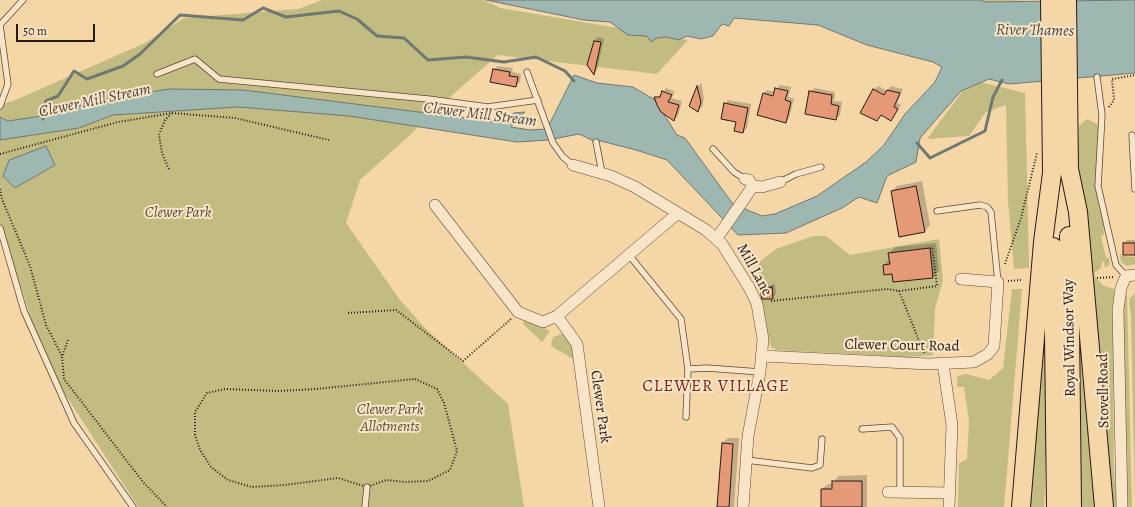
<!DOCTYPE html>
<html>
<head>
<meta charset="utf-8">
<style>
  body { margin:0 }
  #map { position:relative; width:1135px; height:507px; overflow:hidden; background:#f4d6a7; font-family:Alegreya,serif }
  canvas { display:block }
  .scale { position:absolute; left:16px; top:24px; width:79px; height:18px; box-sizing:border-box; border:2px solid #2a1a14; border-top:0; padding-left:5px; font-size:12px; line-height:14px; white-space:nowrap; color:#2a1a14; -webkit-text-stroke:3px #f8e4c6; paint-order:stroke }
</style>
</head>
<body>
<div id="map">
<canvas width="1135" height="507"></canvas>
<div class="scale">50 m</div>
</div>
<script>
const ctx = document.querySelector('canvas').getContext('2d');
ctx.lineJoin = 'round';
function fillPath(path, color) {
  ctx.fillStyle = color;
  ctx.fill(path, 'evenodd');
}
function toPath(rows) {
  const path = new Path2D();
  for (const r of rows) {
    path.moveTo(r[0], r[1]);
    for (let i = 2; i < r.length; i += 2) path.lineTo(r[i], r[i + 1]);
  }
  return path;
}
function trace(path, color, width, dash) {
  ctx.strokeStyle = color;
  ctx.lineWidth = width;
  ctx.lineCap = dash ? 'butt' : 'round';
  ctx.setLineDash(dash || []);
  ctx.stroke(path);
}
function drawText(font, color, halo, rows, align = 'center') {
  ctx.font = font + ' Alegreya,serif';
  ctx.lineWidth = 4;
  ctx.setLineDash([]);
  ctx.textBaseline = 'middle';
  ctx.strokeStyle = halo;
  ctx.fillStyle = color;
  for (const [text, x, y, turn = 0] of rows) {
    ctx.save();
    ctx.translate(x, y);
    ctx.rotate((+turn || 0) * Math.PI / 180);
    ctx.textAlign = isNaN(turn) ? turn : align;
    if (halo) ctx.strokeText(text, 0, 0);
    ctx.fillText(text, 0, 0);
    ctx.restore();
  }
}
const green = toPath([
  [322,0,483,0,500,8,688,40,657,74,498,55,427,117,410,135,360,180,346,223,400,300,425,328,508,404,524,507,138,507,45,363,23,293,0,240,0,104,13,101,145,43,184,18,298,9],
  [980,0,1030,0,985,2],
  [971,80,1025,93,1029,268,1014,269,1008,201,1006,105,986,112,969,136,927,139],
  [1087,119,1099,125,1104,235,1101,236,1106,258,1109,258,1110,264,1105,268,1104,262,1102,262,1101,268,1094,273,1095,277,1104,286,1114,289,1113,364,1114,471,1117,507,1110,507,1077,158,1079,126],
  [813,236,826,236,850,255,939,239,943,280,935,309,933,355,908,357,777,350,771,347,761,303,758,263,776,249],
  [1120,254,1124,256,1135,257,1135,264,1127,266,1121,262],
  [1045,279,1047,422,1044,507,1025,507],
  [1078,279,1099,507,1077,507],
  [1012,289,1022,289,1004,507,958,507,959,463,967,459,969,421,964,387,957,387,957,380,958,376,966,374,989,380,1003,368],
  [1127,293,1132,507,1125,507,1122,303],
  [1135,293,1135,506,1131,317,1129,299],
  [525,319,550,331,542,342,523,324],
  [564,333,572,344,575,360,551,346,553,337]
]);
const water = toPath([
  [486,0,980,0,985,2,1135,0,1135,73,1009,84,989,79,961,91,920,138,916,162,887,176,877,203,859,197,842,208,786,233,738,235,667,160,636,150,601,141,596,142,579,134,548,140,517,142,349,116,238,107,113,115,79,128,0,140,0,117,8,121,48,115,104,99,170,89,243,90,499,122,514,113,525,112,516,120,511,127,530,130,547,129,574,75,597,83,633,87,655,100,677,135,685,138,733,204,762,216,775,214,817,196,866,162,884,145,905,114,935,82,942,67,933,62,867,45,818,25,734,18,729,26,722,24,713,36,701,39,687,36,678,40,667,37,657,38,651,42,647,36,628,35,610,22,584,20,486,0],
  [46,146,55,165,15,188,3,176,9,160,46,146]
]);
const shadow = toPath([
  [598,37,604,39,597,70,594,73,589,65,594,41],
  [497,66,513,68,512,72,521,74,520,82,516,86,494,70],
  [701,83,704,98,702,107,698,110,691,106,698,86],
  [780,85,791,87,788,97,794,99,789,118,786,122,763,94,767,90,775,92],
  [878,86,887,91,891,86,903,89,897,103,901,105,891,119,882,114,877,120,874,90],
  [666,88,675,92,671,98,682,101,678,116,674,119,656,98,662,94],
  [814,88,835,92,834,101,842,102,840,115,836,119,810,92],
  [728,100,751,104,747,128,743,132,725,104],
  [922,181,930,225,925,231,892,191,897,186],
  [1127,240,1135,240,1135,254,1124,243],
  [936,243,939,271,933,277,893,281,893,273,884,265,890,259,889,253,895,247],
  [775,284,776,294,772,298,762,291,765,287],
  [728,438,739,438,734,507,718,507,722,443],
  [867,475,867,507,822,507,822,489,828,484,833,484,838,476]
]);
const stream = toPath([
  [43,119,46,101,58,96,74,71,87,79,123,66,140,54,180,15,243,20,263,8,286,17,339,11,357,19,377,36,404,38,428,60,466,57,504,62,536,57,565,71,574,81],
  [917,143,930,158,985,131,993,97,1002,80]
]);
const building = toPath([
  [594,41,601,42,594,75,587,65,594,41],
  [493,69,510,72,509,76,518,77,516,87,490,82,493,69],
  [697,86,701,102,698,112,689,106,697,86],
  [775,88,788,91,785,100,791,102,786,123,757,115,763,93,773,96,775,88],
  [873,89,884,95,887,90,900,93,894,107,898,109,891,121,881,115,877,121,860,113,873,89],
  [662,91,672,95,668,102,679,105,674,121,661,112,657,105,654,97,660,97,662,91],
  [809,91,832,95,831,104,839,106,836,120,805,114,809,91],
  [724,103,748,108,743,133,734,131,736,122,721,119,724,103],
  [916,186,925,232,899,237,891,191,916,186],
  [1123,243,1135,243,1135,255,1123,255,1123,243],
  [930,248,933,278,893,282,892,274,884,275,883,265,890,264,888,253,930,248],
  [772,287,773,299,762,299,760,290,772,287],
  [722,443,733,444,729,507,717,507,722,443],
  [832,481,862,481,862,507,821,507,821,489,832,489,832,481]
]);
const path = toPath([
  [1109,107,1114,100,1112,79,1135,75],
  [0,154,118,122,172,113,235,118,329,140],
  [169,169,162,153,159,135,165,120,171,114],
  [0,189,2,199,30,266,46,325,62,356],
  [1005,264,1021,218,1037,153],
  [1097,278,1115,277],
  [1008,281,1021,280],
  [899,291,924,353],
  [771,301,887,289,899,291,937,286,932,246],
  [348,313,396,310,463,361,511,319],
  [68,340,62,357,64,379,143,482,167,507],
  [415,379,437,389,444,403,457,451,450,470,428,481,405,482,386,480,367,487,338,478,284,485,252,487,228,480,211,467,200,450,195,435,195,412,207,393,225,389,279,391,316,389,415,379]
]);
const lane = toPath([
  [0,25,23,0],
  [527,72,553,143,563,157,573,165],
  [157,74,195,59,219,79,428,99,488,107,538,100],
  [1097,77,1102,115,1098,186,1116,265,1126,276],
  [0,106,8,84,0,25],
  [1132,135,1135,189],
  [596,142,602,173],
  [713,149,734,172,745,179],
  [780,182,796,174,821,167],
  [937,211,980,205,987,207,991,212,998,282],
  [0,228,24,311,74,423,133,507],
  [629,255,681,319,688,369,707,368,760,372],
  [686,417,688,369],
  [862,429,892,427,900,438,900,492],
  [746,460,812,468,820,465,822,439],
  [365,507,367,487]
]);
const street = toPath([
  [573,165,611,176,635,187,706,230,722,244,750,289,757,304,763,339,760,372,748,436,743,507],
  [745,179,749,180,753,186],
  [435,205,518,312,543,322,557,316,577,344,599,507],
  [717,238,753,186,762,187,780,182],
  [557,316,678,213],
  [762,356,929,364,974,362,988,354,994,346,998,282,961,279],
  [943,364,952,425,949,507],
  [888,492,950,493],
  [1122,507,1118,310,1121,288,1126,276,1135,275]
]);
const primary = toPath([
  [1067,0,1069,169,1078,212,1104,507],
  [1069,236,1072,507],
  [1053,247,1056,507],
  [1021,507,1043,242,1052,173,1050,0]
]);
const parkNames = [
  ["Clewer Park",178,213],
  ["Clewer Park",390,410],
  ["Allotments",390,427]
];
const streetNames = [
  ["Mill Lane",754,270,61],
  ["Royal Windsor Way",1070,338,-91],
  ["Clewer Court Road",902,346,1],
  ["Stovell Road",1104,391,-91],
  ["Clewer Park",600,407,82]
];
const waterNames = [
  ["River Thames",1035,31,1],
  ["Clewer Mill Stream",95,101,-12],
  ["Clewer Mill Stream",480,115,7]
];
const quarterNames = [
  ["CLEWER VILLAGE",716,387]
];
fillPath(green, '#c2bc83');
fillPath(water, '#9eb7b0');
trace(water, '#707872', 1);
fillPath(shadow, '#0003');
trace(stream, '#707872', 3);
fillPath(building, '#e69976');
trace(building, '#2a1a14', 1);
trace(lane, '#5c4939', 7);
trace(street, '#5c4939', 12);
trace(primary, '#2a1a14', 20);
trace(path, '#2a1a14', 2, [1, 2]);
trace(lane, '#f8e4c6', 5.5);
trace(street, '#f8e4c6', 11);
trace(primary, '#f4d6a7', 18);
drawText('italic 15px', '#584b35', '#f8e4c6', parkNames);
drawText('15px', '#2a1a14', '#f8e4c6', streetNames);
drawText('italic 16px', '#4d4943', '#f8e4c6', waterNames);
ctx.letterSpacing = '1px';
drawText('17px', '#7a1f14', '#f8e4c6', quarterNames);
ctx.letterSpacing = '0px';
</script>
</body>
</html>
